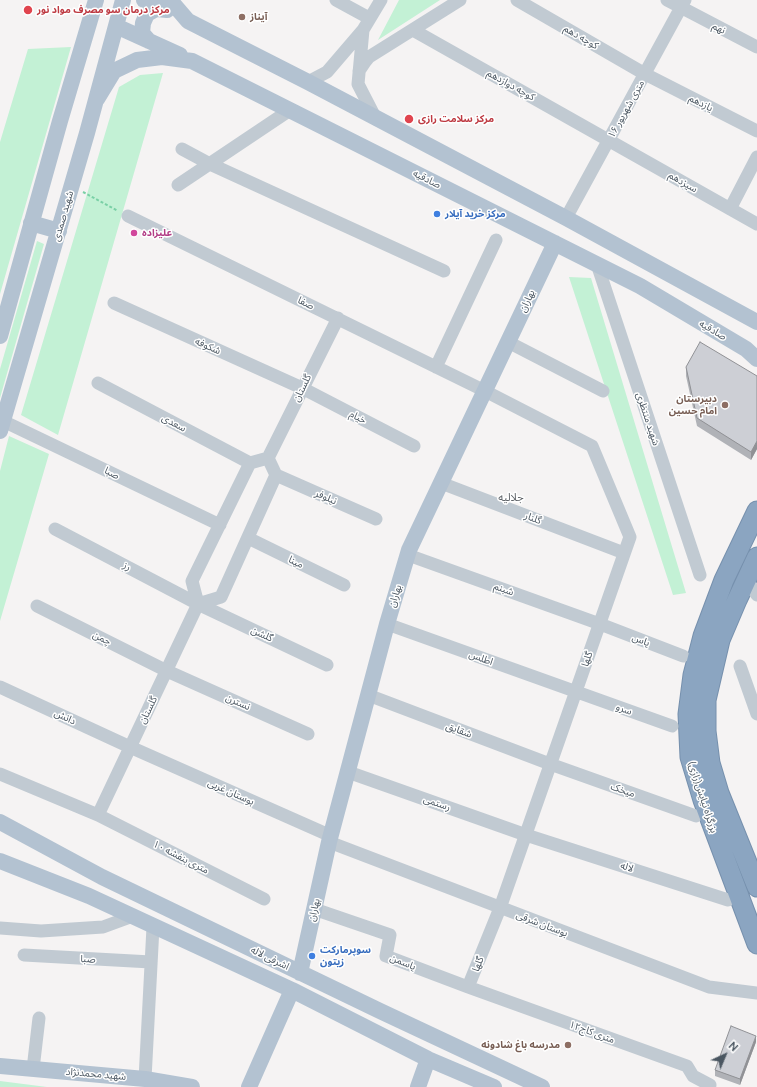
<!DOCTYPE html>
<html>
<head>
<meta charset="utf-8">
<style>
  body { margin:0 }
  #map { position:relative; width:757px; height:1087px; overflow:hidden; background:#f5f3f3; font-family:Ubuntu,sans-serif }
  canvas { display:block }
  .north { position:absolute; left:705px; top:1035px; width:40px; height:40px; -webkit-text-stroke:3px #fff; paint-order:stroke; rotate:44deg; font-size:11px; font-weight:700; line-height:16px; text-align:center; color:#4a5661 }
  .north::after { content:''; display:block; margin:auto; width:14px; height:18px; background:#4a5661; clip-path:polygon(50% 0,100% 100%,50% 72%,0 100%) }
</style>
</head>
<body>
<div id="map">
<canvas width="757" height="1087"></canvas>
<div class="north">N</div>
</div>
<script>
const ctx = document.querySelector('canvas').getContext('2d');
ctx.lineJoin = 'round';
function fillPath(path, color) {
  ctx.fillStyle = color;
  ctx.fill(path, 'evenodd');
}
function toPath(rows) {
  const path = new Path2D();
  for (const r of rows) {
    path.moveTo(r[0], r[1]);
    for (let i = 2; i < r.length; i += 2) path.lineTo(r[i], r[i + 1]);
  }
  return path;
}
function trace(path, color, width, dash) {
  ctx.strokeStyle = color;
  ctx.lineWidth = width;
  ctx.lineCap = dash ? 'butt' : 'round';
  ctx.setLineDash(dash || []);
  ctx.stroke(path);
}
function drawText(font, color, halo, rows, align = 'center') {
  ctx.font = font + ' Ubuntu,"Noto Sans Arabic",sans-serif';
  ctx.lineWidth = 3;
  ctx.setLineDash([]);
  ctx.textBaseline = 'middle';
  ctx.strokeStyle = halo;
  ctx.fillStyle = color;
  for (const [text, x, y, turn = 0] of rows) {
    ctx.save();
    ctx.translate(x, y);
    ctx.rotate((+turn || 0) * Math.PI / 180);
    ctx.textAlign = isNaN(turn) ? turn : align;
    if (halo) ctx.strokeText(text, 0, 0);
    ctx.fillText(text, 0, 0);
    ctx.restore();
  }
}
const green = toPath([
  [399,0,440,0,378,40],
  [71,47,0,294,0,295,0,142,28,49],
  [163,73,58,435,21,415,119,87,140,75],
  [37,241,44,244,0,398,0,369],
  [569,277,591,278,686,593,673,595],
  [9,436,49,454,0,621,0,471],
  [0,1081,47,1087,0,1087]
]);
const path = toPath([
  [83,192,118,211]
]);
const minor = toPath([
  [336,0,369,18],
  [517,0,645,74,757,131],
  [667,0,757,47],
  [363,30,358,84,376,119],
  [413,30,757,224],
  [359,71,365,62,369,57,460,0],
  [308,82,327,72,363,30,381,0],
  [182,149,210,164,444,271],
  [178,185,290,110],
  [730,209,757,157],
  [128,216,485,391,592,446,630,537,500,908,468,987],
  [566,218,685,0],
  [597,264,700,575],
  [114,303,302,388,414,446],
  [508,342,603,391],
  [436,367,496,240],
  [98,383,250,463],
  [3,421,220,525],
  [276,475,376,519],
  [441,483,624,553],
  [55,529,198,604,327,665],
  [248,538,344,585],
  [408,555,600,624,683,656],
  [746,580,757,595],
  [198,604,221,597,276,475,268,458],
  [37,606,167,671,308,734],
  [387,624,672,726],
  [740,666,757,714],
  [0,687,130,747,331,836],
  [368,695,550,764,696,816],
  [348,772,526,835,728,900],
  [0,774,98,815,264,899],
  [98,815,198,604,192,581,250,463,268,458,338,318],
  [329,842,709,987,757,993],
  [314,909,390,935,386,956,468,987,687,1066,693,1076,710,1085],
  [0,928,41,931,103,927,133,916],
  [24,955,151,962],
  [33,1069,39,1018],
  [145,1079,153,927]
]);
const major = toPath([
  [144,0,167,10],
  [170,0,188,21,308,82,566,218,757,322],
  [116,26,180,55],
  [149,41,142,33,143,23,147,14,156,9,167,10],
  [97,99,114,71,137,60,162,57,192,61,640,286,746,349,757,359],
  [31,223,59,231],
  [0,336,60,121,96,0],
  [0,431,87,133,123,0],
  [0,822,102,877,380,1011,542,1087],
  [0,861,89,896,292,990,428,1059,494,1087],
  [300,973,329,842,387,624,409,550,555,243],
  [0,1066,145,1079,192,1087],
  [249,1087,292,990],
  [418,1087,428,1059]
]);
const highway = toPath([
  [757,511,724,580,703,636,693,675,688,714,690,757,703,800,757,944],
  [757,557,737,600,720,640,706,700,706,731,710,763,719,793,757,887]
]);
const wall = toPath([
  [686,367,757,376,757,449,751,460,697,426,686,376],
  [756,1042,740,1085,715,1076,715,1070]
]);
const shadedWall = toPath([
  [757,441,757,449,751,460,751,452],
  [756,1036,756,1042,740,1085,740,1079]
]);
const building = toPath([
  [700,342,757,376,757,441,751,452,697,418,686,367,700,342],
  [731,1026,756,1036,740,1079,715,1070,731,1026]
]);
const markers = [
  [28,10,5,"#e0444e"],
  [242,17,4,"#8d6e63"],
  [409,119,5,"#e0444e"],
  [437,214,4,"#3f7fe0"],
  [134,233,4,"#d1479c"],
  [725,405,4,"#8d6e63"],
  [312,956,4,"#3f7fe0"],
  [568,1045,4,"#8d6e63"]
];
const healthNames = [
  ["مرکز درمان سو مصرف مواد نور",37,10],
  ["مرکز سلامت رازی",418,119]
];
const educationNames = [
  ["آیناز",250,17,"left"],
  ["دبیرستان",717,399],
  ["امام حسین",717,411],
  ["مدرسه باغ شادونه",560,1045]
];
const streetNames = [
  ["نهم",719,28,27],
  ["کوچه دهم",581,37,30],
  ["کوچه دوازدهم",511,85,29],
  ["یازدهم",701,103,27],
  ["۱۶ متری شهریور",626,109,-61],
  ["صادقیه",427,179,27],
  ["سیزدهم",683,182,30],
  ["شهید صمدی",63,216,-74],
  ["بهاران",527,301,-65],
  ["صفا",306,303,26],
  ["صادقیه",713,330,31],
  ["شکوفه",208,346,24],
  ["گلستان",302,388,-64],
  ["خیام",358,417,27],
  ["شهید منتظری",648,419,72],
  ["سعدی",174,423,28],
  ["صبا",112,473,26],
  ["نیلوفر",326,497,24],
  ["گلنار",533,518,21],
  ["مینا",296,562,26],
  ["رز",127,566,28],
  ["شبنم",504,589,20],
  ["بهاران",395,596,-73],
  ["گلشن",262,634,25],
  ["چمن",102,638,26],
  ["یاس",641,640,21],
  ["اطلس",481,658,20],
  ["گلها",587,659,-71],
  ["نسترن",238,702,24],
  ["سرو",624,709,20],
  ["گلستان",148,710,-64],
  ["دانش",65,717,25],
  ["شقایق",459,730,21],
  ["میخک",623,790,19],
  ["بوستان غربی",231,792,24],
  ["بزرگراه نیایش(رازی)",703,797,72],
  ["رستمی",437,803,19],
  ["۱۰ متری بنفشه",181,857,27],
  ["لاله",627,867,18],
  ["بهاران",314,910,-77],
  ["بوستان شرقی",542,924,21],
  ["اشرفی لاله",270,958,26],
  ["صبا",88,959,3],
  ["یاسمن",403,962,22],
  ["گلها",478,964,-68],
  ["۱۲متری کاج",592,1032,20],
  ["شهید محمدنژاد",96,1074,5]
];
const shopNames = [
  ["مرکز خرید آیلار",445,214],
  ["سوپرمارکت",320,950],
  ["زیتون",320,962]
];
const hotelNames = [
  ["علیزاده",142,233]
];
const neighbourhoodNames = [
  ["جلالیه",511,497]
];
fillPath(green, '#c3f1d5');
trace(highway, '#7690ad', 21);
trace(path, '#7ad0a6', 2, [3, 2]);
trace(minor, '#c1cad2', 13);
trace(major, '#b3c2d1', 16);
trace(highway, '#8ba5c1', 19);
fillPath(wall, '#b0b2b7');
fillPath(shadedWall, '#909195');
fillPath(building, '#cdcfd5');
trace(building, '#909195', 1);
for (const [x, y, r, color] of markers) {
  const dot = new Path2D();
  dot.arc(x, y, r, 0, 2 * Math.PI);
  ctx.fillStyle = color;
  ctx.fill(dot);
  trace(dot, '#fff', 1.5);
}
drawText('bold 10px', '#be3a42', '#fff', healthNames, 'left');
drawText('bold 10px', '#785e54', '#fff', educationNames, 'right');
drawText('10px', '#4a5661', '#fff', streetNames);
drawText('bold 10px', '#366cbe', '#fff', shopNames, 'left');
drawText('bold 10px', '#b23c85', '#fff', hotelNames, 'left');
drawText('11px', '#5f6368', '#fff', neighbourhoodNames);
</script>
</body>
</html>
